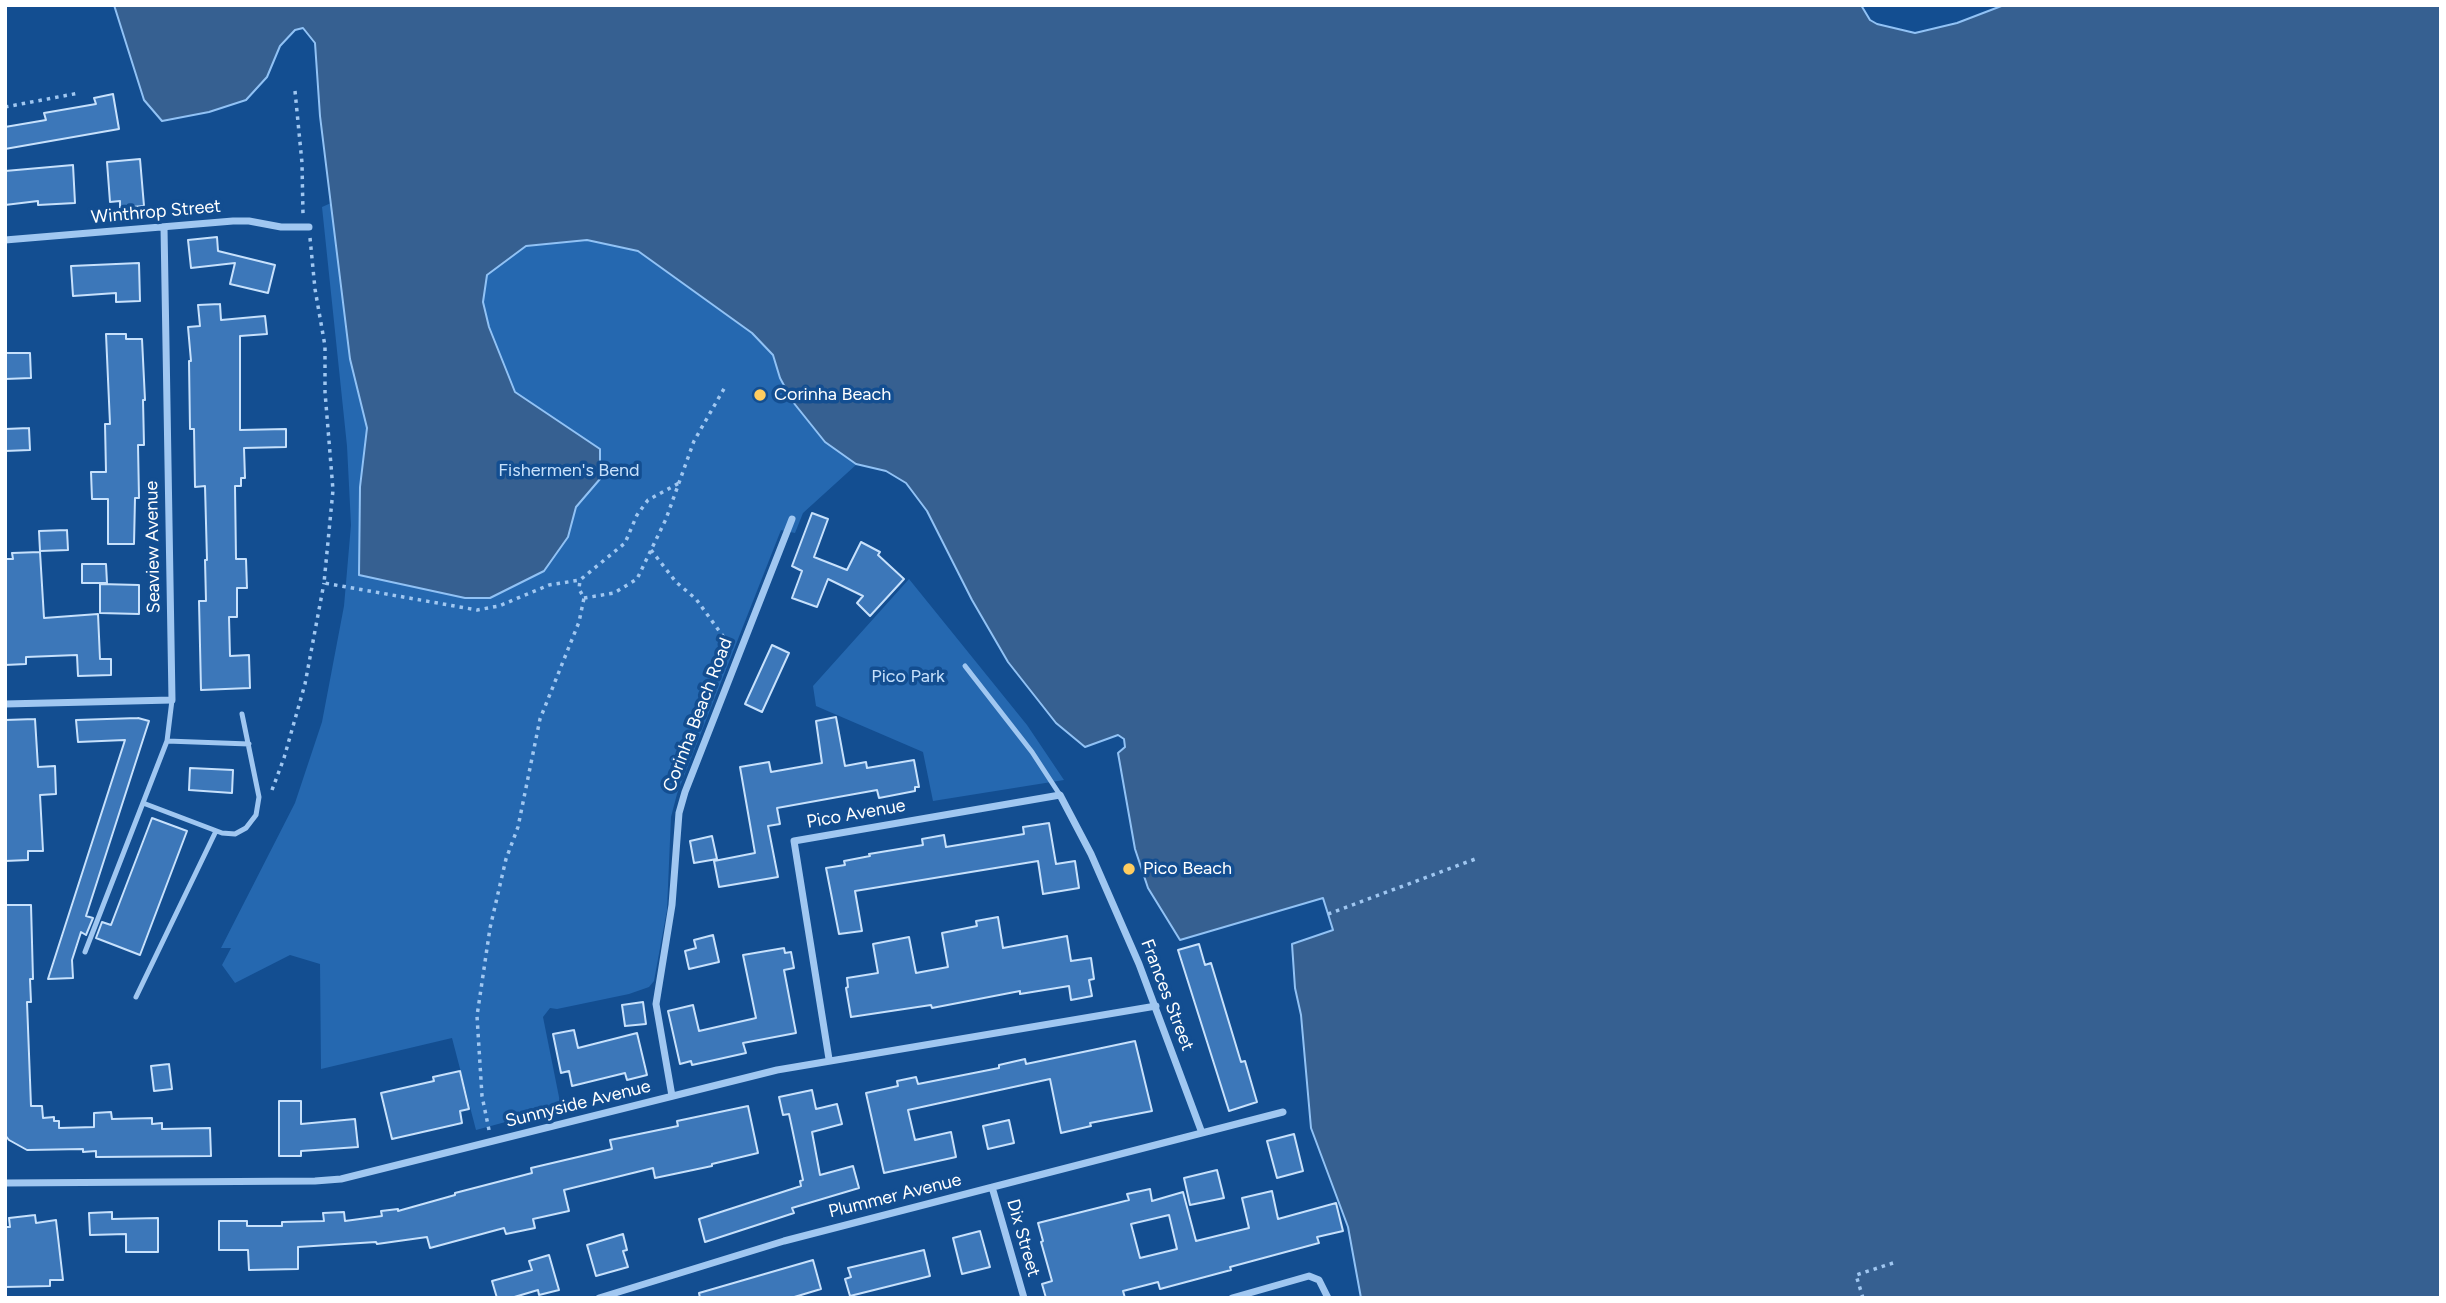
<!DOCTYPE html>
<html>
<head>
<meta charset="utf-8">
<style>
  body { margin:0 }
  #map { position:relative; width:2446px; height:1303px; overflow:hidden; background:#134e91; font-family:Figtree,sans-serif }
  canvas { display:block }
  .frame { position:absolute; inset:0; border:7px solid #fff; pointer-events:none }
</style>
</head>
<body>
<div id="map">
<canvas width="2446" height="1303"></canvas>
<div class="frame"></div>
</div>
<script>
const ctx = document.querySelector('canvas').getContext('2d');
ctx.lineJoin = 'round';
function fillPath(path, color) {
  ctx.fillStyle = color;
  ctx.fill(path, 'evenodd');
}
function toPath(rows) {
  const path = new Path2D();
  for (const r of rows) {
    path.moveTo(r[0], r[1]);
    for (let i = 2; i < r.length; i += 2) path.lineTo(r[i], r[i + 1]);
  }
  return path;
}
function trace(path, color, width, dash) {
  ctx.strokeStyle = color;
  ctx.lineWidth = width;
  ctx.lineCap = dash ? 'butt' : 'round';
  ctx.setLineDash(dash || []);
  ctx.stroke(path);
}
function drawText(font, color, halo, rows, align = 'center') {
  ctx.font = font + ' Figtree,sans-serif';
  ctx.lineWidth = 7;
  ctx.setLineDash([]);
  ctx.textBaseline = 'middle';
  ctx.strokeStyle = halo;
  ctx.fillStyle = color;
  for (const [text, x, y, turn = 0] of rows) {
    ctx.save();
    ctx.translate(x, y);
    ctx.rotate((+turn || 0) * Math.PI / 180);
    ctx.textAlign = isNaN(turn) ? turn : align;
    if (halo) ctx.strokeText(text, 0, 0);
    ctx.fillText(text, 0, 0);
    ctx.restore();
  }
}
const green = toPath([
  [114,5,419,5,1451,1014,1361,1298,1348,1227,1311,1128,1301,1015,1295,988,1292,944,1333,930,1323,898,1180,940,1148,888,1135,849,1118,753,1125,747,1124,739,1118,735,1085,747,1056,723,1008,662,972,600,927,511,906,483,886,471,857,464,803,513,795,533,781,530,677,794,671,817,667,910,654,981,649,987,629,994,557,1009,550,1008,543,1017,561,1107,476,1130,452,1038,321,1069,320,964,290,955,235,983,222,965,231,948,221,948,295,803,322,722,344,606,351,525,347,446,322,207,331,203,320,116,315,43,303,28,295,30,280,46,267,77,246,100,209,112,162,121,144,100],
  [909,579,1027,725,1064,780,933,801,923,752,816,706,813,686]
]);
const water = toPath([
  [114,5,1861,5,1870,20,1877,24,1915,33,1957,23,2004,5,2441,5,2441,1298,1361,1298,1348,1227,1311,1128,1301,1015,1295,988,1292,944,1333,930,1323,898,1180,940,1148,888,1135,849,1118,753,1125,747,1124,739,1118,735,1085,747,1056,723,1008,662,972,600,927,511,906,483,886,471,856,464,825,442,793,402,780,378,773,355,752,333,638,251,587,240,526,246,487,275,483,302,489,327,515,392,600,449,600,479,576,507,568,537,544,571,490,598,465,598,359,575,360,487,367,428,350,359,320,116,315,43,303,28,295,30,280,46,267,77,246,100,209,112,162,121,144,100,114,5]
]);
const building = toPath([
  [113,94,119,129,5,149,5,127,46,120,44,113,96,104,94,98,113,94],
  [140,159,144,206,120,208,120,201,110,202,107,162,140,159],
  [73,165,75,203,38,205,38,201,5,205,5,171,73,165],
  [217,237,218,251,275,265,268,293,230,284,235,263,191,268,188,240,217,237],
  [139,263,140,301,116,302,116,293,73,296,71,266,139,263],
  [220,304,221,320,265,316,267,334,240,336,240,430,286,429,286,447,244,448,245,478,241,478,241,486,235,486,236,559,246,559,247,588,237,588,237,617,229,617,230,656,249,655,250,688,201,690,199,601,206,601,205,560,207,560,205,486,195,487,194,429,190,429,189,361,191,361,188,327,200,326,198,305,220,304],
  [106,334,126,334,126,339,142,339,145,400,143,400,144,445,138,445,139,498,135,498,134,544,108,544,108,499,92,499,91,472,106,472,105,424,110,424,106,334],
  [5,353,30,353,31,378,5,379,5,353],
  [29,428,30,450,5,451,5,429,29,428],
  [812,513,828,519,814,557,847,570,861,542,880,552,878,555,904,579,870,616,857,603,863,596,828,579,817,607,792,598,802,571,792,566,812,513],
  [67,530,68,550,40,551,39,531,67,530],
  [40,552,44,618,98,614,100,659,111,659,111,675,78,676,77,655,26,657,26,664,5,665,5,559,13,559,12,553,40,552],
  [82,564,106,564,107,583,82,583,82,564],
  [100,584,139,585,139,614,100,613,100,584],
  [772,645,789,653,762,712,745,704,772,645],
  [836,717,845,766,866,762,867,768,914,760,919,787,915,787,915,791,879,798,877,790,777,808,780,824,768,826,778,877,719,887,714,861,755,853,740,767,769,762,771,772,822,763,816,721,836,717],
  [138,718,149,721,86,916,93,918,86,935,81,932,72,960,73,978,48,979,125,740,78,742,76,720,138,718],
  [35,719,38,767,55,766,56,794,40,795,43,851,28,851,28,860,5,861,5,720,35,719],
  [190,768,233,770,232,793,189,790,190,768],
  [152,818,187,831,140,955,96,938,102,922,111,925,152,818],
  [1049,823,1056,864,1075,861,1079,888,1043,894,1038,861,855,891,862,931,839,934,826,868,845,865,844,861,870,856,869,854,923,845,922,839,944,835,946,847,1024,834,1023,827,1049,823],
  [712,836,717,859,694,863,690,841,712,836],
  [5,905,31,905,33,979,30,979,31,1002,27,1002,31,1106,42,1106,43,1118,54,1117,54,1121,59,1121,59,1128,94,1127,94,1113,111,1112,112,1119,152,1118,152,1124,162,1123,162,1129,210,1128,211,1156,96,1157,96,1151,83,1152,83,1149,27,1150,9,1140,5,1135,5,905],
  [998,917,1003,948,1067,936,1071,961,1091,958,1094,979,1089,980,1092,996,1071,1000,1069,986,1020,994,1020,991,932,1008,931,1005,851,1017,846,988,848,987,847,978,878,973,873,944,909,937,916,973,948,967,942,933,977,926,976,921,998,917],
  [713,935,719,962,689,969,685,951,696,948,694,940,713,935],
  [1199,944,1205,965,1211,963,1241,1062,1245,1061,1257,1102,1229,1111,1178,950,1199,944],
  [784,948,785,953,791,952,794,968,784,970,796,1033,743,1043,746,1053,692,1065,691,1061,680,1064,668,1011,693,1005,699,1031,756,1018,743,955,784,948],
  [643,1002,646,1024,625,1026,622,1005,643,1002],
  [574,1030,578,1048,637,1033,647,1075,627,1080,625,1073,572,1086,569,1071,561,1073,553,1034,574,1030],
  [1135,1041,1152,1111,1090,1123,1091,1126,1061,1133,1050,1079,908,1110,915,1140,951,1132,956,1157,884,1173,866,1093,898,1086,897,1081,916,1077,918,1084,999,1068,999,1065,1025,1059,1026,1064,1135,1041],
  [169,1064,172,1089,154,1091,151,1066,169,1064],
  [460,1071,469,1109,460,1111,462,1123,392,1139,381,1093,434,1081,433,1077,460,1071],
  [812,1090,816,1109,837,1104,842,1124,812,1132,820,1175,853,1166,859,1188,792,1208,794,1213,705,1242,699,1219,801,1186,800,1181,803,1180,789,1114,783,1115,779,1097,812,1090],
  [279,1101,301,1101,301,1124,355,1119,358,1147,301,1151,301,1156,279,1156,279,1101],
  [748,1106,758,1153,712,1164,712,1166,655,1178,653,1168,564,1190,569,1211,533,1219,535,1228,506,1234,504,1228,430,1248,427,1237,377,1244,376,1242,298,1247,298,1269,249,1270,248,1250,219,1250,219,1221,247,1221,247,1226,282,1226,282,1222,324,1221,323,1213,344,1212,345,1221,382,1216,381,1211,398,1209,398,1211,455,1195,455,1193,532,1173,531,1168,612,1149,610,1140,678,1126,677,1121,748,1106],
  [1009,1120,1014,1143,988,1149,983,1126,1009,1120],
  [1294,1134,1303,1171,1277,1178,1267,1141,1294,1134],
  [1217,1170,1224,1198,1190,1205,1184,1178,1217,1170],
  [1150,1189,1152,1201,1183,1192,1196,1241,1249,1228,1242,1198,1272,1191,1278,1219,1336,1203,1343,1231,1317,1237,1319,1243,1230,1267,1231,1270,1160,1289,1158,1282,1123,1291,1125,1298,1046,1298,1042,1284,1052,1281,1041,1242,1043,1241,1038,1223,1129,1200,1127,1194,1150,1189],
  [1169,1215,1177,1249,1140,1258,1131,1224,1169,1215],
  [112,1212,112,1219,158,1218,158,1252,126,1252,126,1234,90,1235,89,1213,112,1212],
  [35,1215,36,1223,56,1220,63,1280,50,1280,50,1286,5,1287,5,1227,10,1227,9,1218,35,1215],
  [980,1231,990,1267,962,1274,953,1238,980,1231],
  [623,1234,627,1250,623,1251,628,1267,596,1276,587,1245,623,1234],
  [924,1250,930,1276,850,1296,845,1279,851,1277,848,1268,924,1250],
  [549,1255,559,1290,539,1295,538,1290,511,1298,497,1298,492,1281,532,1270,529,1261,549,1255],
  [813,1260,821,1289,791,1298,700,1298,699,1293,813,1260]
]);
const path = toPath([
  [295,91,302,163,303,215],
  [5,107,79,93],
  [310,238,315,289,325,346,325,392,333,490,324,583,477,610,499,606,549,585,580,580],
  [651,550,676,582,696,599,728,643],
  [584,598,614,593,637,579,666,519,694,441,725,387],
  [272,790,284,758,305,684,324,583],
  [1328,914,1478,858],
  [489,1130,482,1096,477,1016,490,928,506,859,518,827,540,719,579,622,584,598,579,589,580,580,625,543,637,515,648,500,681,482],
  [1863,1298,1856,1275,1893,1263]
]);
const lane = toPath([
  [965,666,1032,752,1060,795],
  [167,741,249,744],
  [143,803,222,833,235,834,246,828,256,815,259,797,242,714],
  [85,952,167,741,172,700],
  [136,997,216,831]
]);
const street = toPath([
  [5,240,233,221,249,221,281,227,309,227],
  [5,704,172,700,164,227],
  [829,1059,794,841,1060,795,1091,854,1139,964,1202,1133],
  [672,1096,656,1004,672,905,679,813,685,792,792,519],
  [5,1183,315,1181,341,1179,777,1070,1156,1006],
  [992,1187,1024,1298],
  [599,1298,784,1241,1283,1112],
  [1232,1298,1309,1276,1319,1280,1328,1298]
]);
const markers = [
  [760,395,7,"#ffcd60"],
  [1129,869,7,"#ffcd60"]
];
const streetNames = [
  ["Winthrop Street",156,212,-5],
  ["Seaview Avenue",153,547,-91],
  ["Corinha Beach Road",698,715,-69],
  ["Pico Avenue",856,814,-10],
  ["Frances Street",1167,995,69],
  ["Sunnyside Avenue",578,1104,-14],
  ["Plummer Avenue",895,1196,-14],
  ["Dix Street",1023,1238,74]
];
const poiNames = [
  ["Corinha Beach",774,395],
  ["Pico Beach",1143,869]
];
const parkNames = [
  ["Fishermen's Bend",569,471],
  ["Pico Park",908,677]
];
fillPath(green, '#2568b0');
fillPath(water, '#366091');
trace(water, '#91c2f5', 2);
fillPath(building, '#3c77b9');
trace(building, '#c7e1fc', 2);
trace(path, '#a0c7f1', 3.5, [3.5, 5]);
trace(lane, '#a0c7f1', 5);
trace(street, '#a0c7f1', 7);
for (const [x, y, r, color] of markers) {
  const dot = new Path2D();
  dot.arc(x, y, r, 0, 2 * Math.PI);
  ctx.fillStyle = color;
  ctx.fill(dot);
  trace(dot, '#134e91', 2.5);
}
drawText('18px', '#fff', '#134e91', streetNames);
drawText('18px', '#fff', '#134e91', poiNames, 'left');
drawText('18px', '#c7e1fc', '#134e91', parkNames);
</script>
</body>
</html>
